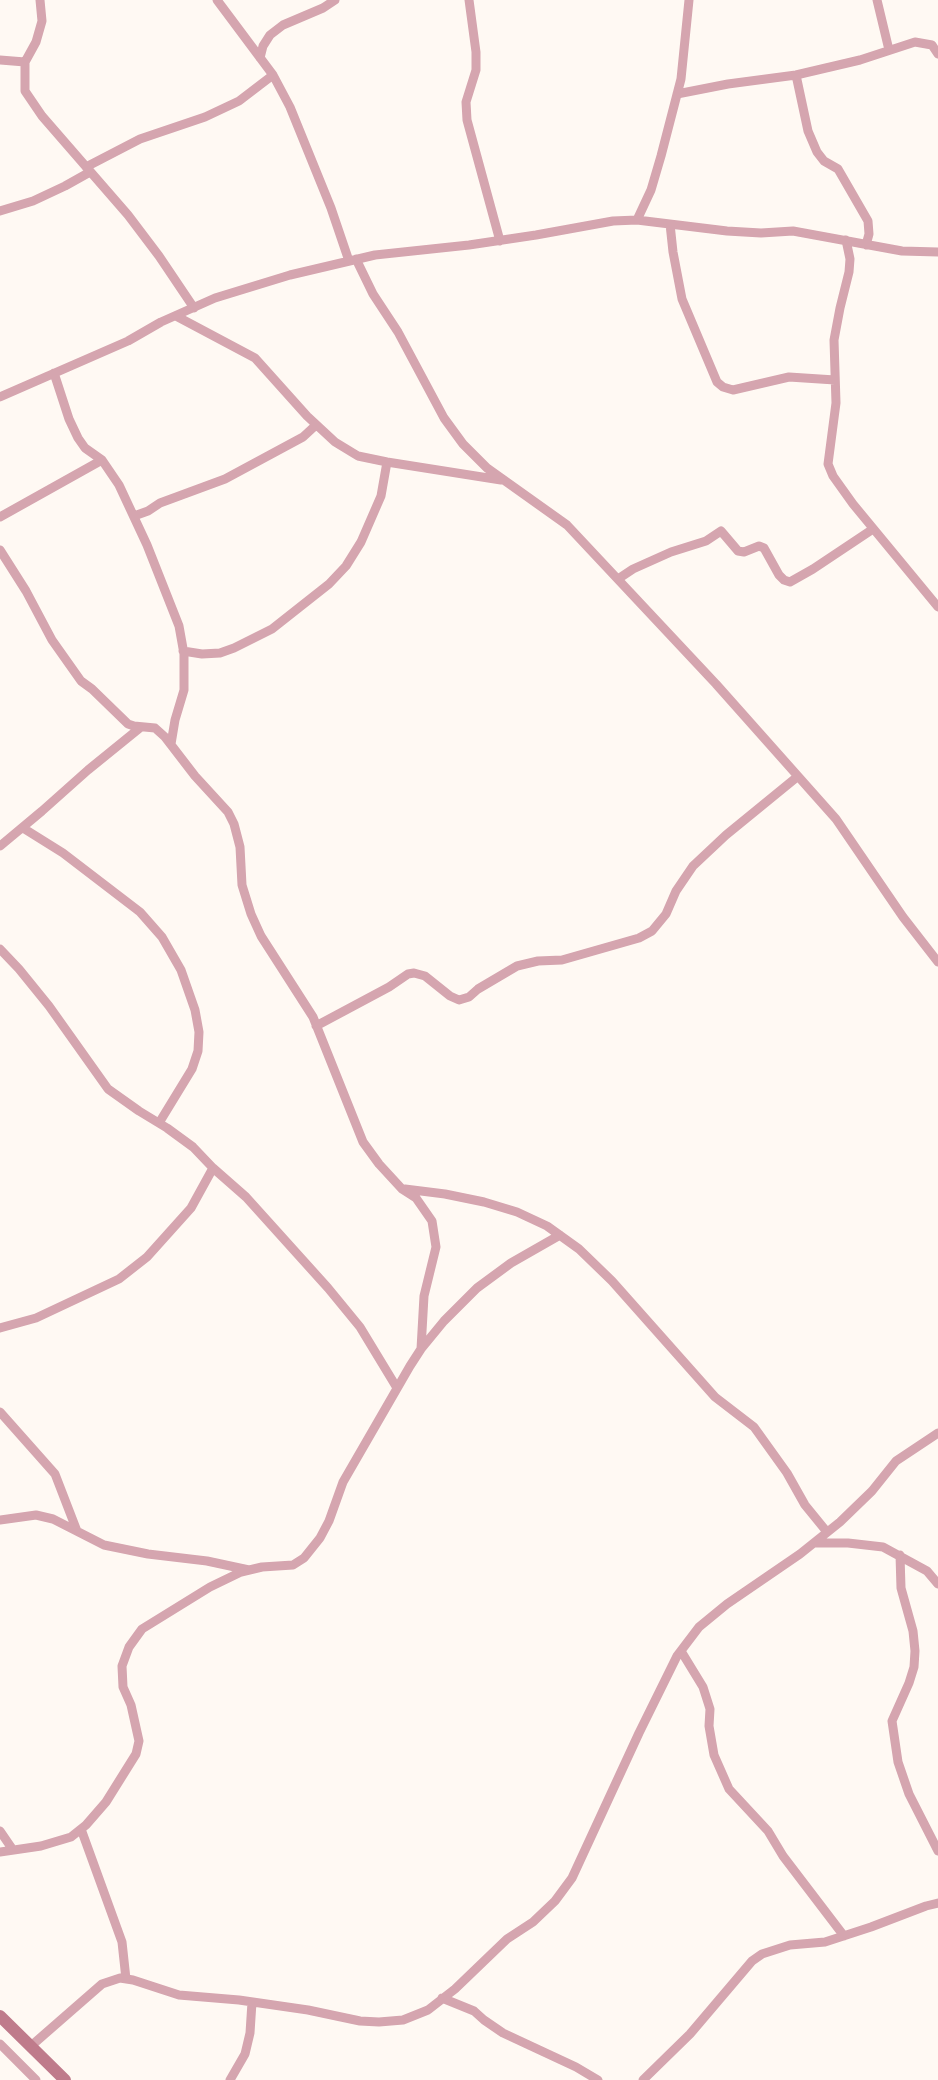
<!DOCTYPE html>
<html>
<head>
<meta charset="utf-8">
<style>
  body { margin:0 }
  canvas { display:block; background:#fff9f3 }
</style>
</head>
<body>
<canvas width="938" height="2080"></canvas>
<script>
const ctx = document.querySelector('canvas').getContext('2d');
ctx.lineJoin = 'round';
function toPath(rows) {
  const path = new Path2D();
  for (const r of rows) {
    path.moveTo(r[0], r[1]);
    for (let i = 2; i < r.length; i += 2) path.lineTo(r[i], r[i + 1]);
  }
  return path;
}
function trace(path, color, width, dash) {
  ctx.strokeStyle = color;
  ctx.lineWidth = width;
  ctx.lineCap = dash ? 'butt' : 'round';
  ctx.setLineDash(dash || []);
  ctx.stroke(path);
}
const minor = toPath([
  [40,0,42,21,36,42,25,62,25,91,42,116,128,215,159,256,194,308],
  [217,0,273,75,290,107,331,208,349,261],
  [469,0,476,52,476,70,466,102,467,120,500,241],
  [877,0,889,50],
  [260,58,263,46,270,35,283,25,323,8,335,0],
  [0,60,25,62],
  [796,75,808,131,817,152,824,161,838,169,868,221,869,234,866,245],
  [677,94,728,84,796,75,860,60,915,42,932,45,938,54],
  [86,167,140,139,205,117,239,101,273,75],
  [0,211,33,201,65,186,90,172],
  [637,220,651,190,661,156,681,79,689,0],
  [670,224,673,252,682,299,717,382,723,387,733,390,789,377,835,380],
  [846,240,850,259,849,272,840,308,834,340,836,403,828,464,833,476,853,504,938,607],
  [356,259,373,294,398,332,444,418,463,444,487,468,567,525,716,684,836,819,903,917,938,962],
  [176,316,255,358,307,416,335,442,358,456,387,462,501,480],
  [54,373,69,419,78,438,85,448,102,460,119,485,147,545,179,626,184,654,184,690,175,720,171,744],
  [0,397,128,341,161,322,215,298,290,275,375,255,469,245,536,235,613,221,637,220,727,231,761,233,793,231,902,251,938,252],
  [134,516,148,511,160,503,225,479,303,437,316,425],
  [0,517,102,460],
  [0,550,26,591,52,640,81,681,92,689,128,724,134,726,155,728,165,737,195,776,228,812,234,824,240,847,242,885,251,914,261,936,313,1017,363,1142,379,1164,402,1189,416,1198,432,1221,436,1247,424,1296,421,1349,410,1366,343,1482,329,1521,320,1538,304,1558,293,1565,262,1567,241,1572,210,1587,142,1629,129,1647,122,1666,123,1687,131,1705,139,1741,136,1754,106,1802,86,1825,71,1837,41,1846,0,1852],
  [618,579,633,569,671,552,706,541,721,531,738,551,744,552,759,546,764,548,779,575,784,580,790,582,813,569,873,529],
  [183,651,202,654,220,653,234,648,272,629,329,584,346,566,361,542,381,496,387,462],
  [23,828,63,853,140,912,162,937,181,970,195,1010,199,1032,198,1051,192,1069,159,1123],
  [0,846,42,811,88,770,141,727],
  [0,949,19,969,49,1006,108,1089,139,1111,167,1128,193,1147,213,1168,246,1197,328,1288,360,1327,397,1388],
  [316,1026,389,987,408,974,414,973,425,976,450,996,459,1000,469,997,478,989,517,966,538,961,562,960,639,938,652,931,666,914,676,891,693,866,726,835,797,777],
  [405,1189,445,1194,484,1202,517,1212,547,1226,579,1249,612,1281,715,1397,754,1427,787,1473,805,1505,827,1532],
  [0,1328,36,1318,119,1279,147,1257,191,1208,213,1168],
  [421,1349,444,1321,477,1288,511,1263,560,1235],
  [0,1412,55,1474,77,1531],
  [0,1520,36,1515,53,1519,104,1545,148,1554,207,1561,249,1570],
  [814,1543,848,1543,883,1547,927,1571,938,1584],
  [900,1555,901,1588,913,1631,915,1651,914,1667,909,1683,892,1721,898,1762,909,1794,938,1851],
  [681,1651,703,1687,710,1709,709,1726,714,1755,729,1789,768,1831,783,1856,844,1936],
  [81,1829,122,1942,126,1979],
  [0,1831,13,1850],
  [442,1998,474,2011,484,2020,503,2033,576,2067,598,2080],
  [0,2044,36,2080],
  [31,2046,102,1984,120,1978,133,1980,179,1995,239,2000,308,2010,360,2021,379,2022,403,2020,428,2010,455,1989,507,1939,533,1922,555,1901,572,1878,639,1733,677,1656,699,1627,727,1604,800,1554,840,1522,872,1491,896,1461,938,1433],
  [230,2080,245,2054,250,2033,252,2002],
  [643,2080,690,2034,752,1961,762,1954,790,1945,825,1942,871,1927,926,1906,938,1903]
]);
const secondary = toPath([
  [0,2016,65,2080]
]);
trace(minor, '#d5a5af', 9);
trace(secondary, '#bf7b8b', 12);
</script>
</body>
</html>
